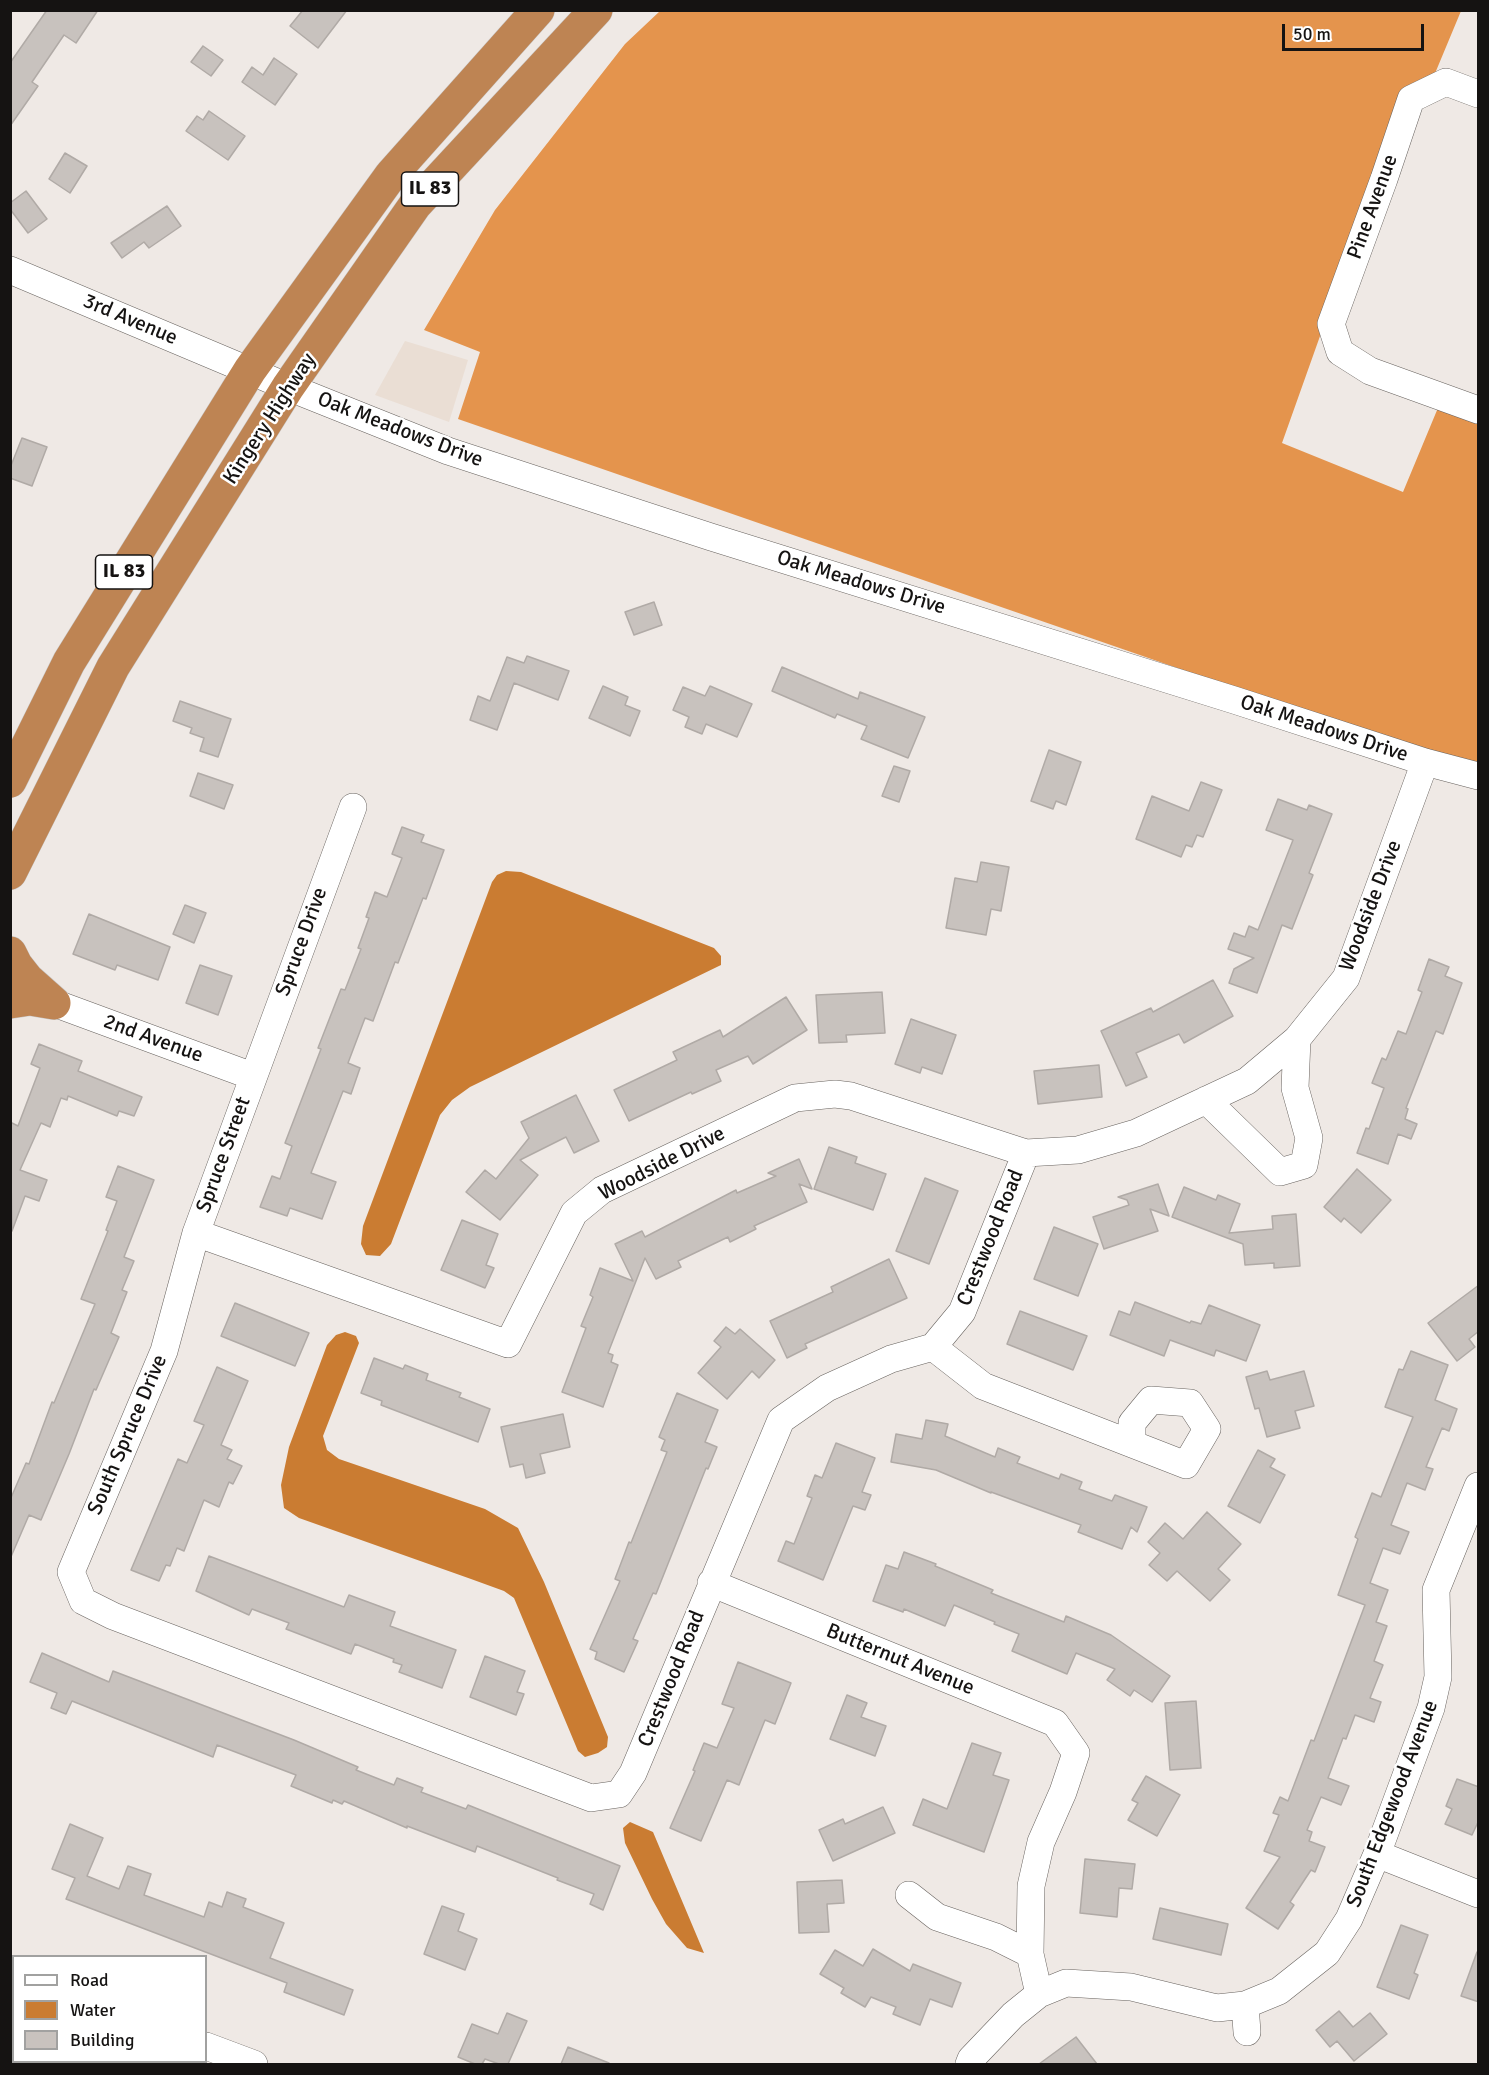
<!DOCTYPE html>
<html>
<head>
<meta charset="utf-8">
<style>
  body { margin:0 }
  #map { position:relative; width:1489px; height:2075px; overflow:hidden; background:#efe9e5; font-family:Signika,sans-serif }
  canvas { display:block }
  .frame { position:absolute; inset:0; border:12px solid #151312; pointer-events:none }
  .legend { position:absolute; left:12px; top:1955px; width:195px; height:108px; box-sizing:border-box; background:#fff; border:2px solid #a1a1a0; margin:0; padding:8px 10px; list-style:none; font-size:18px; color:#151312 }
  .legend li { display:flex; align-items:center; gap:12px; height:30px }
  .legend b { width:30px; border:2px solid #a1a1a0 }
  .scale { position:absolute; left:1282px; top:24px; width:142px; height:27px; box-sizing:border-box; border:3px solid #151312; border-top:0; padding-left:8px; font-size:18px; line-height:21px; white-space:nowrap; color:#151312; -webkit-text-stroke:4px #fff; paint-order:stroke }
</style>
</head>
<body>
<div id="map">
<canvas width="1489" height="2075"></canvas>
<div class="frame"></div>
<ul class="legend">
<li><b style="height:8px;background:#fff"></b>Road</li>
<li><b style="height:16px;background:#ca7c32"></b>Water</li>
<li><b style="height:16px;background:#c8c2be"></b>Building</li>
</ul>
<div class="scale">50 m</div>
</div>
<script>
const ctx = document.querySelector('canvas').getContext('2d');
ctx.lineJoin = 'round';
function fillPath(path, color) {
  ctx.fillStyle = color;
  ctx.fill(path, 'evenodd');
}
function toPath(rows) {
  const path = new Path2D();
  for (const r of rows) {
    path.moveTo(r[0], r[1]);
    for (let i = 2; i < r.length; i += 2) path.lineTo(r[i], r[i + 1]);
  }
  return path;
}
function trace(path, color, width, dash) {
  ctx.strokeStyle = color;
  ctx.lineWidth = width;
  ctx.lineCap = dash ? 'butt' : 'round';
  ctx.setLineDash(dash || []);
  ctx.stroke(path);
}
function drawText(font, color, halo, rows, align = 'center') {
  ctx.font = font + ' Signika,sans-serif';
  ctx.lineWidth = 5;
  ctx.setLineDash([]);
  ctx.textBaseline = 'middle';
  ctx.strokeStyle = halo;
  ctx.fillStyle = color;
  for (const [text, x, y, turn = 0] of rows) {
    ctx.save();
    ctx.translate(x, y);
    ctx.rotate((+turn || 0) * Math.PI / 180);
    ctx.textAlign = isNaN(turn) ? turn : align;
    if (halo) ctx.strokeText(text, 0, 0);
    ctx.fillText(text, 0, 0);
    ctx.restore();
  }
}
const built = toPath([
  [405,341,468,360,449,422,375,395]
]);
const forest = toPath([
  [660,11,1461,11,1431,83,1405,97,1282,443,1403,492,1440,403,1478,418,1478,767,1264,698,458,419,480,352,424,330,495,210,625,44]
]);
const water = toPath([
  [506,871,521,872,714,948,721,956,721,965,470,1087,452,1100,440,1115,391,1244,380,1256,366,1255,361,1244,363,1226,492,882,497,875],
  [345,1332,356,1336,359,1343,323,1436,327,1450,339,1459,485,1509,518,1528,544,1582,608,1737,607,1747,598,1753,585,1757,578,1751,514,1598,504,1591,471,1579,299,1518,284,1508,281,1485,289,1447,327,1345,336,1335],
  [630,1822,653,1832,704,1953,687,1948,666,1924,652,1899,625,1843,623,1828]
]);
const building = toPath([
  [47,10,98,10,76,43,64,35,32,82,38,86,10,126,10,63,47,10],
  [303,10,347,10,318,48,290,26,303,10],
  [203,46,223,60,211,76,191,62,203,46],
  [274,58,297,74,275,105,242,82,252,67,263,75,274,58],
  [209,111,245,136,228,160,186,131,197,116,203,120,209,111],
  [65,153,87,166,70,193,49,179,65,153],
  [26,191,47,219,28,233,10,209,10,203,26,191],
  [167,206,181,226,149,248,144,242,122,258,111,243,167,206],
  [22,438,47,447,32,486,10,478,10,468,22,438],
  [654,602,662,625,634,635,625,612,654,602],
  [527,656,569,671,558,700,514,683,497,730,470,720,478,696,490,701,507,657,524,663,527,656],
  [782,667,858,699,860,692,925,717,908,758,861,739,867,726,837,714,835,718,772,691,782,667],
  [603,686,628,697,625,705,640,711,630,736,589,718,603,686],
  [710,686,752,704,737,737,706,724,702,734,685,727,689,717,673,710,683,687,705,696,710,686],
  [180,701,231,719,218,757,200,751,204,738,190,733,192,728,173,721,180,701],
  [1049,750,1081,762,1066,805,1056,801,1053,809,1031,801,1049,750],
  [894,766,910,771,899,802,882,796,894,766],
  [198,773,233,785,224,809,190,796,198,773],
  [1201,782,1222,790,1203,837,1197,835,1192,847,1186,845,1181,857,1136,839,1152,796,1189,811,1201,782],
  [1278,799,1307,810,1309,805,1332,814,1309,873,1313,875,1292,929,1282,925,1257,993,1229,983,1234,969,1254,958,1228,949,1234,933,1245,937,1249,926,1258,930,1293,840,1266,830,1278,799],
  [402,827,424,835,421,842,444,850,426,899,423,898,398,963,395,962,373,1021,365,1018,348,1063,360,1068,351,1094,343,1091,311,1173,336,1182,322,1219,290,1208,287,1216,260,1207,272,1176,280,1179,292,1146,285,1143,321,1049,318,1048,341,989,345,990,361,949,358,948,369,918,366,917,375,892,387,897,402,858,392,854,402,827],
  [981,862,1009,867,1001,911,991,909,986,935,946,928,955,878,977,882,981,862],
  [185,905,206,913,194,943,173,934,185,905],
  [89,914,170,947,158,980,117,965,115,970,73,954,89,914],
  [1429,959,1449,967,1445,976,1462,983,1443,1034,1436,1031,1406,1108,1408,1109,1405,1119,1417,1124,1411,1139,1398,1134,1388,1164,1357,1153,1366,1128,1369,1129,1384,1088,1372,1083,1382,1058,1386,1060,1398,1031,1406,1034,1422,992,1418,990,1429,959],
  [200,965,232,976,218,1015,186,1003,200,965],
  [1213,980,1233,1016,1184,1043,1179,1034,1136,1053,1147,1077,1126,1086,1101,1031,1151,1008,1153,1012,1213,980],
  [882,992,885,1033,846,1035,847,1042,819,1043,816,995,882,992],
  [786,997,807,1030,753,1064,748,1056,716,1070,721,1081,692,1094,691,1092,629,1121,614,1090,677,1060,673,1052,720,1030,723,1037,786,997],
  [911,1019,956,1035,942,1074,922,1067,920,1073,895,1064,911,1019],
  [39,1044,82,1061,78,1071,142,1097,134,1116,119,1111,117,1116,68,1096,67,1100,61,1098,50,1127,41,1123,20,1170,47,1180,39,1201,25,1196,12,1231,10,1122,18,1126,40,1068,31,1064,39,1044],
  [1099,1065,1102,1097,1038,1104,1034,1071,1099,1065],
  [576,1095,599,1141,574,1153,566,1137,520,1160,538,1175,500,1220,466,1192,485,1170,496,1179,529,1138,521,1122,576,1095],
  [829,1147,857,1157,855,1163,886,1174,873,1210,814,1189,829,1147],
  [799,1159,812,1189,799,1184,807,1202,754,1226,756,1229,730,1242,728,1237,678,1261,681,1267,656,1279,645,1258,608,1353,613,1355,611,1362,618,1365,603,1407,562,1392,586,1328,581,1326,593,1297,590,1295,600,1268,633,1281,615,1244,642,1231,645,1237,736,1190,737,1193,776,1176,768,1173,799,1159],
  [118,1166,154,1180,124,1257,134,1261,122,1290,127,1292,111,1333,119,1337,96,1390,94,1389,69,1454,41,1520,29,1515,10,1559,10,1500,26,1463,29,1464,52,1402,54,1403,95,1304,81,1299,108,1231,106,1230,117,1201,106,1197,118,1166],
  [1357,1169,1391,1200,1361,1233,1344,1218,1341,1222,1324,1207,1357,1169],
  [925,1178,958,1191,929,1264,896,1251,925,1178],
  [1158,1184,1169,1216,1150,1209,1158,1231,1104,1249,1093,1217,1129,1205,1127,1200,1118,1197,1158,1184],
  [1184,1187,1216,1200,1218,1195,1240,1204,1229,1233,1273,1229,1272,1216,1296,1214,1300,1266,1274,1268,1274,1263,1245,1265,1243,1244,1172,1217,1184,1187],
  [462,1220,498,1234,486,1265,494,1268,485,1288,441,1270,462,1220],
  [1054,1227,1098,1244,1078,1296,1034,1279,1054,1227],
  [889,1259,907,1298,805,1344,807,1348,787,1358,770,1321,833,1292,831,1287,889,1259],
  [1479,1285,1479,1331,1469,1339,1475,1347,1457,1361,1428,1323,1479,1285],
  [1135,1302,1190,1323,1191,1321,1201,1324,1209,1305,1260,1325,1246,1361,1216,1350,1214,1356,1170,1340,1164,1356,1110,1335,1119,1311,1130,1315,1135,1302],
  [235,1303,309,1333,295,1366,221,1336,235,1303],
  [1020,1311,1087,1336,1073,1370,1007,1344,1020,1311],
  [726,1327,735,1334,740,1329,775,1360,759,1378,752,1371,727,1399,698,1373,721,1347,714,1341,726,1327],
  [1411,1351,1448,1365,1435,1400,1457,1409,1449,1431,1442,1428,1426,1467,1433,1469,1425,1490,1407,1483,1391,1525,1409,1532,1400,1554,1383,1548,1370,1583,1388,1590,1376,1622,1387,1626,1374,1661,1383,1665,1370,1698,1381,1702,1374,1722,1355,1715,1346,1739,1343,1738,1328,1778,1349,1786,1341,1805,1321,1797,1307,1830,1312,1832,1309,1841,1325,1847,1315,1872,1311,1870,1290,1902,1294,1905,1278,1929,1246,1908,1280,1857,1264,1851,1279,1815,1273,1813,1280,1797,1288,1801,1311,1740,1314,1741,1365,1605,1338,1595,1358,1539,1355,1537,1372,1493,1381,1497,1413,1417,1385,1407,1399,1369,1403,1370,1411,1351],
  [374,1358,403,1369,405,1365,428,1374,426,1380,461,1393,459,1397,490,1409,478,1442,381,1405,382,1401,361,1393,374,1358],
  [217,1367,248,1381,221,1445,232,1450,227,1459,242,1466,233,1484,229,1482,219,1507,204,1500,184,1551,177,1548,170,1566,166,1565,159,1581,131,1570,178,1459,187,1463,204,1425,194,1421,217,1367],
  [1267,1371,1270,1380,1304,1371,1314,1406,1295,1411,1300,1428,1267,1437,1259,1408,1255,1409,1246,1377,1267,1371],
  [677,1393,718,1410,705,1442,717,1447,708,1469,706,1468,656,1594,653,1593,633,1639,638,1641,624,1672,595,1659,597,1652,590,1649,620,1581,615,1579,629,1542,631,1543,667,1452,661,1450,665,1440,659,1437,677,1393],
  [563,1414,570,1447,540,1454,545,1473,526,1478,523,1464,510,1467,501,1427,563,1414],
  [926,1420,948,1424,945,1436,995,1457,998,1448,1020,1457,1017,1463,1059,1479,1061,1474,1082,1482,1079,1489,1112,1501,1115,1495,1147,1507,1137,1532,1131,1527,1122,1549,1078,1532,1081,1525,991,1492,991,1493,936,1470,891,1462,896,1434,922,1439,926,1420],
  [836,1443,875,1458,862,1492,871,1495,865,1510,853,1506,823,1580,778,1561,786,1541,794,1544,812,1498,807,1496,815,1475,822,1478,836,1443],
  [1258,1450,1275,1459,1270,1467,1285,1475,1260,1523,1228,1506,1258,1450],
  [1207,1512,1241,1544,1218,1569,1230,1580,1210,1601,1177,1571,1167,1581,1149,1565,1160,1553,1148,1542,1165,1523,1183,1539,1207,1512],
  [904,1552,936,1564,935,1566,993,1590,991,1593,1064,1622,1066,1616,1111,1635,1170,1676,1152,1702,1134,1690,1130,1696,1107,1680,1115,1669,1076,1653,1067,1674,1012,1651,1019,1634,994,1624,995,1622,954,1605,945,1626,904,1609,903,1612,873,1601,886,1565,898,1569,904,1552],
  [209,1556,344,1607,349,1595,395,1612,390,1626,456,1650,442,1688,399,1672,402,1665,393,1662,394,1659,355,1644,351,1654,286,1629,289,1623,252,1609,249,1615,196,1591,209,1556],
  [42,1653,109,1682,113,1671,294,1740,358,1767,356,1770,394,1785,397,1778,423,1788,421,1792,466,1809,468,1805,620,1866,603,1910,590,1904,594,1894,557,1880,558,1878,477,1846,475,1852,407,1826,407,1828,344,1801,342,1804,333,1800,332,1803,291,1786,296,1775,217,1745,213,1757,72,1701,66,1714,51,1708,57,1693,30,1682,42,1653],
  [485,1656,525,1671,517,1692,524,1694,516,1715,470,1697,485,1656],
  [738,1662,791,1683,775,1724,765,1720,739,1785,727,1780,701,1841,670,1828,695,1771,693,1770,704,1743,717,1748,734,1708,722,1704,738,1662],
  [847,1695,867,1703,861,1717,886,1726,875,1756,830,1739,847,1695],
  [1196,1701,1201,1768,1170,1770,1165,1703,1196,1701],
  [972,1743,1001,1753,993,1775,1009,1780,984,1852,913,1825,923,1799,947,1809,972,1743],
  [1146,1776,1180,1795,1157,1836,1128,1820,1138,1803,1132,1800,1146,1776],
  [1457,1779,1479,1787,1479,1820,1472,1835,1445,1824,1452,1809,1446,1806,1457,1779],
  [883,1807,895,1833,833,1861,819,1830,843,1819,845,1824,883,1807],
  [70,1824,103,1838,87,1876,119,1889,128,1866,151,1874,144,1895,204,1917,209,1902,222,1907,227,1892,246,1899,243,1907,284,1923,270,1958,353,1990,344,2015,284,1992,287,1983,66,1899,75,1878,52,1869,70,1824],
  [1085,1859,1135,1864,1132,1889,1119,1888,1117,1917,1080,1913,1085,1859],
  [842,1880,844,1903,827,1904,829,1932,799,1933,797,1882,842,1880],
  [442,1906,464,1914,458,1931,477,1939,465,1970,424,1954,442,1906],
  [1160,1908,1228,1924,1221,1955,1153,1939,1160,1908],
  [1401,1925,1428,1935,1414,1973,1418,1975,1409,1999,1377,1987,1401,1925],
  [873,1949,910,1971,913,1964,961,1983,952,2007,930,1999,920,2025,893,2014,896,2007,871,1997,865,2007,841,1993,844,1988,820,1974,835,1950,863,1966,873,1949],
  [1477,1952,1479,1952,1479,2002,1461,1996,1477,1952],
  [1339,2011,1353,2027,1370,2013,1387,2034,1354,2061,1337,2041,1330,2047,1316,2030,1339,2011],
  [507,2013,527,2021,508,2064,499,2064,485,2059,482,2064,475,2064,458,2057,472,2024,498,2034,507,2013],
  [1076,2037,1097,2064,1039,2064,1076,2037],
  [568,2047,609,2063,609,2064,561,2064,568,2047]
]);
const minor = toPath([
  [1478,94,1446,82,1411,99,1384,179,1331,324,1340,352,1370,371,1478,410],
  [10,270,288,387,448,451,711,537,1234,700,1425,762,1478,776],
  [353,807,196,1233,164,1351,71,1572,83,1601,113,1616,591,1798,619,1794,633,1773,781,1420,827,1388,891,1359,933,1347,962,1312,1026,1153],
  [54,1003,252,1076],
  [1206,1100,1280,1172,1304,1165,1309,1138,1295,1088,1297,1039],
  [196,1233,508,1344,574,1213,602,1190,795,1098,835,1094,851,1096,1026,1153,1078,1150,1136,1133,1247,1081,1297,1039,1346,978,1425,762],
  [933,1347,983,1386,1186,1465,1207,1429,1190,1403,1151,1400,1132,1423,1132,1443],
  [711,1583,1055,1723,1076,1753,1063,1792,1041,1842,1031,1886,1030,1954,1039,1994],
  [1377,1854,1478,1894],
  [909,1895,937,1917,996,1937,1030,1954],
  [10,1973,14,1974],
  [1247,2032,1245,2005,1279,1991,1327,1953,1349,1919,1377,1854,1431,1708,1438,1677,1436,1590,1478,1486],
  [206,2046,254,2064],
  [969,2064,971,2059,1013,2015,1039,1994,1066,1983,1131,1987,1217,2008,1245,2005]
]);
const highway = toPath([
  [10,781,69,662,250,370,391,175,538,10],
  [10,873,113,667,288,387,415,205,596,10],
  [10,953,16,965,27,979,54,1003],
  [10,1002,30,999,54,1003]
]);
const shields = [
  [430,189,57],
  [124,572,57]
];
const shieldNames = [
  ["IL 83",430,189],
  ["IL 83",124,572]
];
const streetNames = [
  ["Pine Avenue",1373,207,-70],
  ["3rd Avenue",130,320,23],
  ["Kingery Highway",270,419,-57],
  ["Oak Meadows Drive",400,430,21],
  ["Oak Meadows Drive",861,583,17],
  ["Oak Meadows Drive",1324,729,18],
  ["Woodside Drive",1371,906,-69],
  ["Spruce Drive",302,942,-70],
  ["2nd Avenue",153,1039,20],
  ["Spruce Street",224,1155,-70],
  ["Woodside Drive",662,1164,-27],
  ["Crestwood Road",991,1238,-68],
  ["South Spruce Drive",128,1435,-67],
  ["Butternut Avenue",900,1660,22],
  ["Crestwood Road",672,1679,-68],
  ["South Edgewood Avenue",1393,1804,-69]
];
fillPath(built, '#eaded4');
fillPath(forest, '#e4944d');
fillPath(water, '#ca7c32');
fillPath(building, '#c8c2be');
trace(building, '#b0aaa6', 1.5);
trace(minor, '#68635f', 28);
trace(highway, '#c7c6c6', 34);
trace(minor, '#fff', 27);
trace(highway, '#be8453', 33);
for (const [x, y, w] of shields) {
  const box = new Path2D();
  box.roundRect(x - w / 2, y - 17, w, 34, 4.5);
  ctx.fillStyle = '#fff';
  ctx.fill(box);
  trace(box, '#151312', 1.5);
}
drawText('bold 20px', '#151312', null, shieldNames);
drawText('21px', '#151312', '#fff', streetNames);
</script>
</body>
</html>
